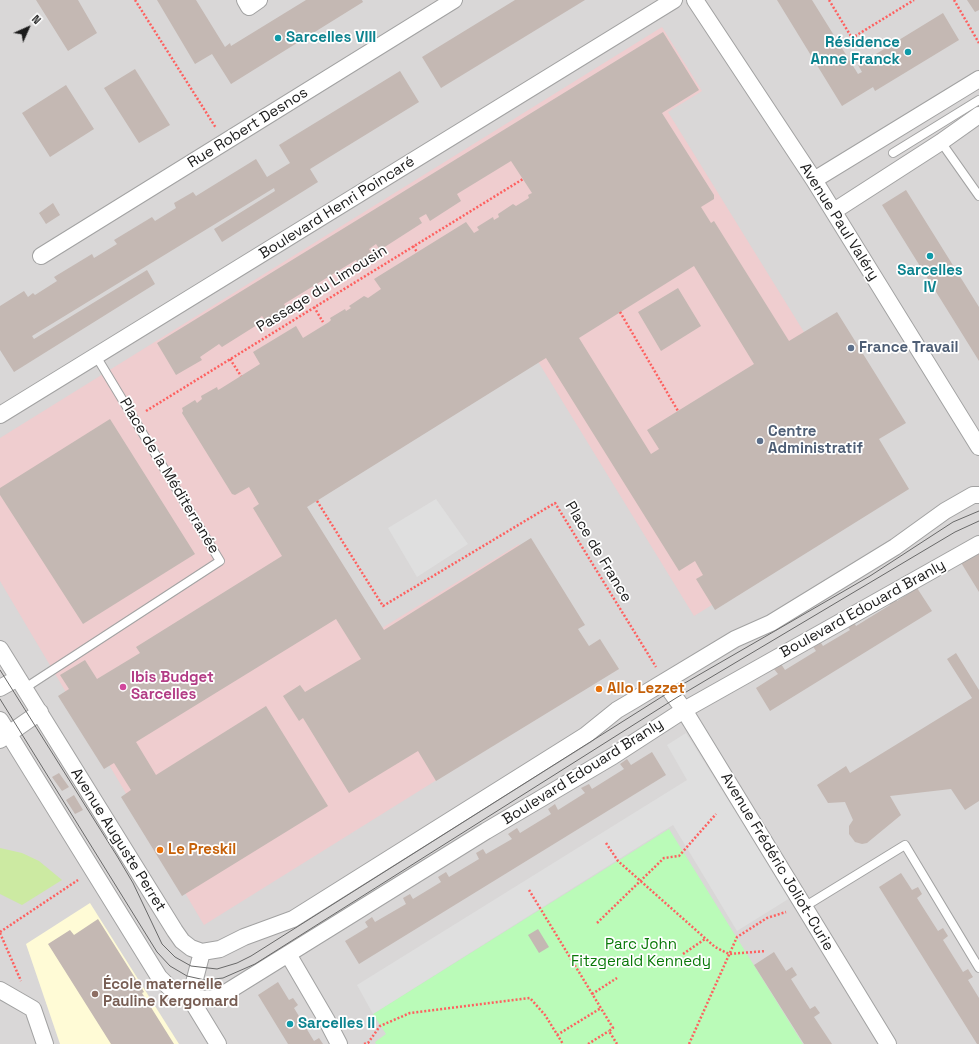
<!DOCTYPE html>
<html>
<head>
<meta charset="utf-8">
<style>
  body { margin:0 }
  #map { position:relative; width:979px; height:1044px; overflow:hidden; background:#ede7df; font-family:"Space Grotesk",sans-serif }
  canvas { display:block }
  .north { position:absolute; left:8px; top:8px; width:40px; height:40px; -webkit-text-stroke:3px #fff; paint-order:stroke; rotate:45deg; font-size:11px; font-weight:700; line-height:16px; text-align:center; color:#1b1b1b }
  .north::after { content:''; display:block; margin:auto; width:14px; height:18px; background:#1b1b1b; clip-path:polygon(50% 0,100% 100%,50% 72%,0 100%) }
</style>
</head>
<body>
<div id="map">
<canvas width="979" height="1044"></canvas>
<div class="north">N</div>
</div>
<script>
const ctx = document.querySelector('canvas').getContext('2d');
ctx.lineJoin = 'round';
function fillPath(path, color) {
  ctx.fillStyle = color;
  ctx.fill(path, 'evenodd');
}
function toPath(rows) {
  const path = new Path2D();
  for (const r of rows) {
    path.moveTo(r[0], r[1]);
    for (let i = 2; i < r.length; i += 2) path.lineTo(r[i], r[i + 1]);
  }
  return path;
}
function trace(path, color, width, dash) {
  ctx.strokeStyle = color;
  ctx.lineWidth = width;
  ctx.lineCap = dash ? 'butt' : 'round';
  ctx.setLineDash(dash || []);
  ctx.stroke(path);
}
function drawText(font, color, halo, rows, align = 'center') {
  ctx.font = font + ' "Space Grotesk",sans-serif';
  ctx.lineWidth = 3.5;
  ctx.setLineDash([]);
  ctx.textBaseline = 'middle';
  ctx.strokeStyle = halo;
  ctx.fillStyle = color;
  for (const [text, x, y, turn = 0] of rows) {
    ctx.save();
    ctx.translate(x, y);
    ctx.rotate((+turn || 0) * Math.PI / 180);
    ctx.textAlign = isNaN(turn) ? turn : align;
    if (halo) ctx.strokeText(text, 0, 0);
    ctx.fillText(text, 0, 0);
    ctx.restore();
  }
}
const residential = toPath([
  [0,0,979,0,979,1044,0,1044]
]);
const commercial = toPath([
  [662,27,702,91,668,112,901,489,694,616,534,355,288,506,369,636,519,544,602,677,204,925,0,581,0,438]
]);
const education = toPath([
  [90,903,179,1044,60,1044,26,944]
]);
const grass = toPath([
  [0,848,22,853,39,861,62,880,22,905,0,894]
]);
const park = toPath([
  [669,829,803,1044,376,1044,375,1042,386,1034,373,1014]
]);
const parking = toPath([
  [436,499,468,544,417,577,388,528],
  [686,733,790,898,737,931,673,825,373,1014,357,985,687,780,667,745]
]);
const building = toPath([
  [36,0,78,0,97,33,68,51],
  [157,0,196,0,225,47,230,43,231,46,306,0,362,0,363,2,231,84,212,54,195,64],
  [515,0,585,0,441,88,422,57],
  [777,0,812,0,858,74,862,72,858,65,943,13,959,40,875,91,873,87,842,106],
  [967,0,979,0,979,10,975,12],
  [663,32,699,90,662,113,714,195,714,199,701,207,711,223,714,221,789,341,837,312,906,423,879,439,909,489,715,610,696,579,703,575,695,561,679,571,546,358,307,507,384,630,531,538,585,625,578,629,589,646,600,639,619,669,436,781,418,751,349,793,303,718,299,721,283,696,300,685,305,692,361,659,336,619,136,742,156,775,266,706,328,806,182,896,121,797,131,790,114,763,104,769,58,696,69,689,60,675,85,660,97,679,140,653,136,647,282,556,253,508,259,504,249,487,235,495,232,494,182,413,183,411,182,408,195,400,197,403,202,399,201,396,217,387,218,390,220,389,260,364,253,352,296,326,303,338,329,322,331,320,330,318,345,309,346,311,351,308,349,306,364,296,368,298,381,289,374,279,466,222,474,233,479,230,477,227,493,217,494,220,499,217,498,214,513,204,516,206,529,198,528,195,532,193,511,161,457,194,461,201,430,221,426,214,419,218,422,223,380,250,376,244,369,249,373,256,359,264,356,260,284,304,287,309,266,322,262,316,255,322,257,325,222,347,219,344,200,357,202,360,176,375,157,343],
  [694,266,754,364,647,430,659,449,651,454,579,338],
  [135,69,170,125,139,143,104,88],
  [400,71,419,102,310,169,318,182,222,242,214,229,275,191,274,188,32,336,34,339,147,270,155,284,14,372,0,350,0,306,24,291,28,297,33,293,35,295,57,281,54,277,92,254,94,258,117,244,114,240,152,217,155,221,176,208,174,203,193,192,196,196,256,159,267,177,290,163,279,145],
  [66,85,94,129,50,157,22,113],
  [906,190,979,307,979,361,882,205],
  [53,203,60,215,46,224,39,213],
  [678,288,701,326,661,351,638,312],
  [110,419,195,554,83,624,0,495,0,488],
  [979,549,979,592,960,561],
  [917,588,932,611,770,711,756,688,778,674,774,669,781,664,785,670,816,651,812,645,819,640,823,646,850,630,846,624,853,620,856,626,890,605,886,599,893,595,897,601],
  [956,653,979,690,979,801,965,810,951,789,890,796,901,815,867,843,862,844,855,842,849,834,849,826,853,820,845,802,828,803,817,785,846,766,850,773,972,698,947,659],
  [652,752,666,775,359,964,345,941,368,927,365,922,372,917,375,922,406,904,403,898,410,894,413,899,441,882,438,877,446,872,449,877,479,859,476,853,483,849,486,854,512,839,508,834,517,828,520,833,551,814,548,809,555,804,558,810,585,793,581,788,589,784,592,789,624,769,620,764,627,759,631,765],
  [59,773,69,787,62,791,52,777],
  [74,795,83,810,75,814,66,800],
  [901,873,912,890,918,887,922,894,917,898,938,931,943,928,948,936,943,940,963,972,968,969,973,977,968,980,979,998,979,1044,977,1044,879,887],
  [98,919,144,992,142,993,174,1044,111,1044,48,944,70,930,74,935],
  [538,929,549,947,539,953,528,935],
  [774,952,786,971,792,967,797,975,791,979,810,1009,815,1006,820,1013,814,1017,832,1044,804,1044,754,965],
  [278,982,289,1000,293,998,298,1005,294,1008,314,1041,319,1038,323,1044,288,1044,258,995]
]);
const path = toPath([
  [135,0,216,128],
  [829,0,852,38,914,0],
  [954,0,979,43],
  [413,246,417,252],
  [314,307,323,322],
  [620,312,678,411],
  [230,359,241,376],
  [146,411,523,179],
  [317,501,383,606,555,503,656,667],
  [606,843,618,861,715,947,729,954,766,951],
  [529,890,613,1028,609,1031,617,1044],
  [597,923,664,858,679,856,716,814],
  [0,932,78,880],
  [0,933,21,981],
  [683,954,705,939],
  [592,994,617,978],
  [557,1035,601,1008],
  [364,1044,368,1043,380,1026,410,1013,530,998,545,1015,563,1044],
  [588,1044,609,1031],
  [689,1044,737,937,767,918,786,912]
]);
const lane = toPath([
  [941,142,979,196],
  [893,153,979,100],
  [25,688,220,561,96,356],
  [804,907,905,845,979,968]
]);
const street = toPath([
  [245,0,249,7,259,0],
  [695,0,814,180,979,447],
  [814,180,979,79],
  [834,211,941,142,979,115],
  [41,256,454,0],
  [0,415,674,0],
  [0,649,175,931,182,941,191,948,202,952],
  [664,682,684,710,888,1044],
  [0,688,18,678],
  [0,720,159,977,173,991,190,998,212,999,222,995,486,831,613,756,684,710,979,544],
  [0,740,40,712],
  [202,952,220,949,244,937,293,919,586,735,617,710,634,700,735,639,771,623,895,547,945,511,973,495,979,495],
  [202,952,190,998,218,1044],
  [288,954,326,1019,339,1044],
  [0,990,33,1009,45,1044]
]);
const tram = toPath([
  [0,670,117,856,133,883,162,944,175,957,191,966,217,969,237,963,251,956,671,691,870,576,953,522,979,511],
  [0,699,157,952,170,966,187,976,205,980,223,978,255,964,676,698,955,532,979,521]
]);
const markers = [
  [278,38,4,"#0f9aa8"],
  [908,52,4,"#0f9aa8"],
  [930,256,4,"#0f9aa8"],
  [851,348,4,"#5c6f8a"],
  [760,441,4,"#5c6f8a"],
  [123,687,4,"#d1479c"],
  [599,689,4,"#e8710a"],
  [160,850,4,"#e8710a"],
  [95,994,4,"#8d6e63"],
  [290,1024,4,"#0f9aa8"]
];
const cultureNames = [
  ["Sarcelles VIII",286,38],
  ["Résidence",900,43,"right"],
  ["Anne Franck",900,60,"right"],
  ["Sarcelles",930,271,"center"],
  ["IV",930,288,"center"],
  ["Sarcelles II",298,1024]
];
const streetNames = [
  ["Rue Robert Desnos",248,128,-32],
  ["Boulevard Henri Poincaré",337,208,-32],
  ["Avenue Paul Valéry",839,222,58],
  ["Passage du Limousin",322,289,-32],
  ["Place de la Méditerranée",169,476,59],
  ["Place de France",598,552,59],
  ["Boulevard Edouard Branly",863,609,-29],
  ["Boulevard Edouard Branly",583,772,-32],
  ["Avenue Auguste Perret",118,840,58],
  ["Avenue Frédéric Joliot-Curie",777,862,59]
];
const serviceNames = [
  ["France Travail",859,348],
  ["Centre",768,432],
  ["Administratif",768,449]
];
const hotelNames = [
  ["Ibis Budget",131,678],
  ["Sarcelles",131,695]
];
const foodNames = [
  ["Allo Lezzet",607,689],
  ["Le Preskil",168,850]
];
const parkNames = [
  ["Parc John",641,945],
  ["Fitzgerald Kennedy",641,962]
];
const educationNames = [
  ["École maternelle",103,985],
  ["Pauline Kergomard",103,1002]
];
fillPath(residential, '#d9d7d7');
fillPath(commercial, '#efcdcf');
fillPath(education, '#fffbd6');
fillPath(grass, '#cceaa2');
fillPath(park, '#bafbb8');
fillPath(parking, '#dfdfdf');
fillPath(building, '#c4b8b3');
trace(lane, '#a2a2a2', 10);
trace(street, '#a2a2a2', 18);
trace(path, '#fe605f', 2.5, [2, 2]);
trace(lane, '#fff', 8);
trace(street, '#fff', 16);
trace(tram, '#696969', 1);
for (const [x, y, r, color] of markers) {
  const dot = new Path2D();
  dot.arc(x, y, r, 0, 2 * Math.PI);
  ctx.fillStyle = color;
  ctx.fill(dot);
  trace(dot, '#fff', 1.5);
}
drawText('bold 15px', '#0d838f', '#fff', cultureNames, 'left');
drawText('15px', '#1b1b1b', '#fff', streetNames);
drawText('bold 15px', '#4e5e75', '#fff', serviceNames, 'left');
drawText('bold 15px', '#b23c85', '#fff', hotelNames, 'left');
drawText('bold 15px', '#c56008', '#fff', foodNames, 'left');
drawText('15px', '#097908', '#fff', parkNames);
drawText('bold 15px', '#785e54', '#fff', educationNames, 'left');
</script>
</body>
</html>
